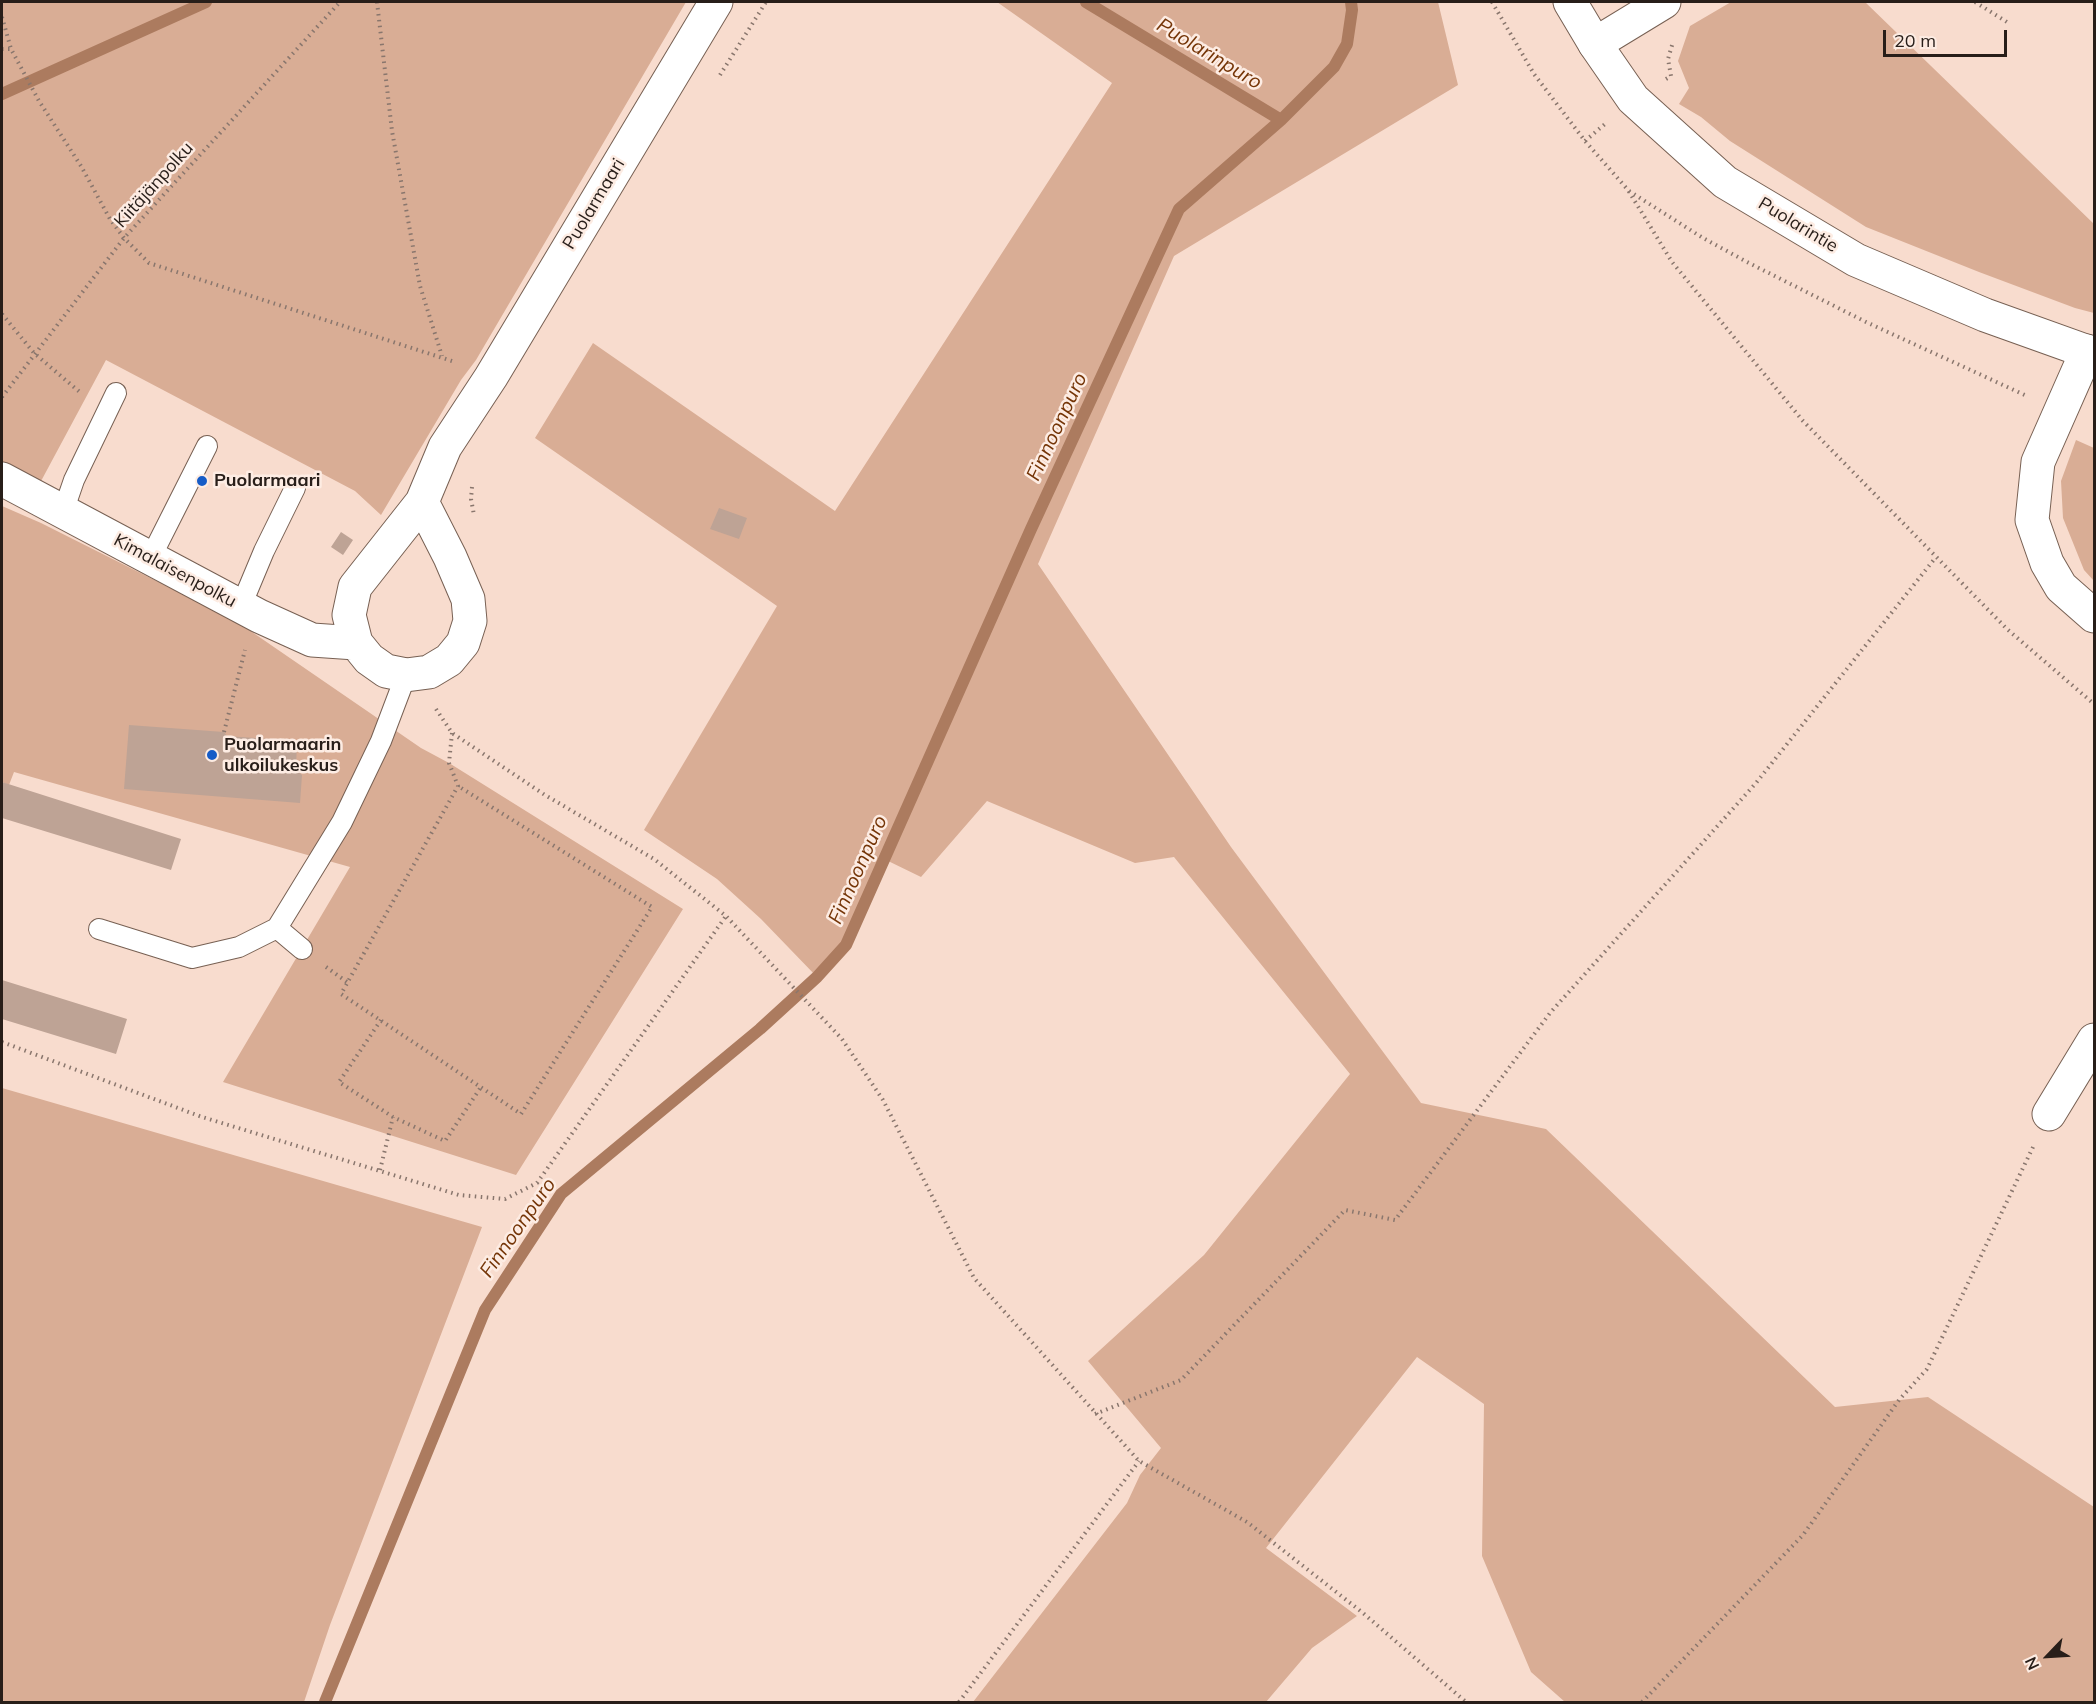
<!DOCTYPE html>
<html>
<head>
<meta charset="utf-8">
<style>
  body { margin:0 }
  #map { position:relative; width:2096px; height:1704px; overflow:hidden; background:#f8dcce; font-family:Mulish,sans-serif }
  canvas { display:block }
  .frame { position:absolute; inset:0; border:3px solid #281e19; pointer-events:none }
  .north { position:absolute; left:2018px; top:1626px; width:60px; height:60px; -webkit-text-stroke:4px #fdece3; paint-order:stroke; rotate:245deg; font-size:16px; font-weight:700; line-height:24px; text-align:center; color:#281e19 }
  .north::after { content:''; display:block; margin:auto; width:21px; height:27px; background:#281e19; clip-path:polygon(50% 0,100% 100%,50% 72%,0 100%) }
  .scale { position:absolute; left:1883px; top:30px; width:124px; height:27px; box-sizing:border-box; border:3px solid #281e19; border-top:0; padding-left:8px; font-size:18px; line-height:21px; white-space:nowrap; color:#281e19; -webkit-text-stroke:4px #fdece3; paint-order:stroke }
</style>
</head>
<body>
<div id="map">
<canvas width="2096" height="1704"></canvas>
<div class="frame"></div>
<div class="north">N</div>
<div class="scale">20 m</div>
</div>
<script>
const ctx = document.querySelector('canvas').getContext('2d');
ctx.lineJoin = 'round';
function fillPath(path, color) {
  ctx.fillStyle = color;
  ctx.fill(path, 'evenodd');
}
function toPath(rows) {
  const path = new Path2D();
  for (const r of rows) {
    path.moveTo(r[0], r[1]);
    for (let i = 2; i < r.length; i += 2) path.lineTo(r[i], r[i + 1]);
  }
  return path;
}
function trace(path, color, width, dash) {
  ctx.strokeStyle = color;
  ctx.lineWidth = width;
  ctx.lineCap = dash ? 'butt' : 'round';
  ctx.setLineDash(dash || []);
  ctx.stroke(path);
}
function drawText(font, color, halo, rows, align = 'center') {
  ctx.font = font + ' Mulish,sans-serif';
  ctx.lineWidth = 5;
  ctx.setLineDash([]);
  ctx.textBaseline = 'middle';
  ctx.strokeStyle = halo;
  ctx.fillStyle = color;
  for (const [text, x, y, turn = 0] of rows) {
    ctx.save();
    ctx.translate(x, y);
    ctx.rotate((+turn || 0) * Math.PI / 180);
    ctx.textAlign = isNaN(turn) ? turn : align;
    if (halo) ctx.strokeText(text, 0, 0);
    ctx.fillText(text, 0, 0);
    ctx.restore();
  }
}
const green = toPath([
  [2,2,686,2,476,360,461,380,381,515,355,491,106,360,40,483,2,466],
  [997,2,1438,2,1458,85,1174,256,1038,564,1231,847,1421,1103,1546,1129,1835,1407,1928,1397,2094,1507,2094,1702,1565,1702,1531,1672,1482,1556,1484,1404,1417,1357,1266,1548,1357,1616,1312,1648,1266,1702,973,1702,1127,1503,1140,1475,1161,1448,1088,1361,1204,1255,1350,1074,1174,857,1135,863,987,801,921,877,884,859,846,945,817,977,761,919,717,879,644,830,777,606,535,438,593,343,835,511,1112,83],
  [1731,2,1865,2,2094,224,2094,313,2075,308,1979,272,1866,227,1730,141,1701,117,1679,104,1689,88,1678,61,1690,26],
  [2076,440,2094,448,2094,581,2084,570,2063,518,2061,481],
  [2,506,41,523,236,621,421,748,449,763,683,909,516,1175,223,1082,350,867,14,772,9,785,2,782],
  [2,1088,482,1227,330,1625,304,1702,2,1702]
]);
const stream = toPath([
  [1086,2,1281,120],
  [2,94,206,2],
  [325,1702,485,1310,561,1194,760,1029,817,977,846,945,1031,529,1179,209,1281,120,1334,67,1347,44,1352,10,1351,2]
]);
const building = toPath([
  [719,508,747,518,739,539,710,529],
  [341,532,353,540,343,555,331,547],
  [129,725,224,732,227,736,297,741,296,769,302,775,300,803,124,789],
  [2,782,181,839,171,870,2,818],
  [2,980,127,1019,116,1054,2,1019]
]);
const path = toPath([
  [377,2,392,131,420,286,442,356],
  [1492,2,1534,74,1585,141,1628,190,1672,262,1803,421,2007,629,2094,704],
  [1975,2,2007,22],
  [2,17,11,49,39,101,81,166,110,219,124,238,149,263,455,362],
  [2,49,11,49],
  [720,75,766,2],
  [1666,79,1671,76,1668,59,1673,42],
  [1585,141,1605,124],
  [1629,191,1703,238,1747,262,1866,322,2027,396],
  [2,314,34,353,82,394],
  [2,397,124,238,340,2],
  [472,487,471,499,474,515],
  [436,709,452,733,545,795,654,859,726,916,842,1039,883,1100,974,1278,1139,1461,1247,1522,1363,1613,1466,1702],
  [224,732,245,650],
  [452,733,449,763,458,786,341,994,521,1114,652,907,458,786],
  [326,967,347,982],
  [381,1020,339,1082,393,1117,445,1141,481,1087],
  [2,1042,202,1117,459,1195,505,1199,537,1183,726,916],
  [380,1170,393,1117],
  [1095,1414,1181,1380,1345,1210,1395,1220,1550,1013,1756,783,1936,557],
  [959,1702,1139,1461],
  [1642,1702,1803,1535,1899,1400,1927,1369,2033,1147]
]);
const lane = toPath([
  [63,512,74,480,116,393],
  [151,557,207,446],
  [241,606,264,551,295,488],
  [277,928,302,949],
  [99,929,192,958,239,947,277,928,342,822,381,741,406,675]
]);
const street = toPath([
  [1595,44,1664,2],
  [2087,351,2038,462,2032,520,2047,563,2061,587,2094,616],
  [2,479,259,616,312,640,356,643],
  [422,502,450,557,468,599,470,621,463,643,449,660,429,672,406,675,386,671,369,659,356,643,349,615,355,587,422,502,445,447,491,377,716,2],
  [2049,1114,2094,1040]
]);
const secondary = toPath([
  [1570,2,1595,44,1633,99,1725,182,1856,260,1985,315,2094,354]
]);
const markers = [
  [202,481,6,"#165cc7"],
  [212,755,6,"#165cc7"]
];
const streetNames = [
  ["Kiitäjänpolku",154,185,-48],
  ["Puolarmaari",594,204,-59],
  ["Puolarintie",1798,225,31],
  ["Kimalaisenpolku",175,571,28]
];
const poiNames = [
  ["Puolarmaari",214,481],
  ["Puolarmaarin",224,745],
  ["ulkoilukeskus",224,766]
];
const waterNames = [
  ["Puolarinpuro",1209,54,31],
  ["Finnoonpuro",1057,427,-65],
  ["Finnoonpuro",858,870,-66],
  ["Finnoonpuro",518,1228,-55]
];
fillPath(green, '#d9ad95');
trace(stream, '#ac7b5f', 12);
fillPath(building, '#bea395');
trace(lane, '#776053', 22);
trace(street, '#776053', 35);
trace(secondary, '#776053', 35);
trace(path, '#89766d', 4, [1.5, 4.5]);
trace(lane, '#fff', 20);
trace(street, '#fff', 33);
trace(secondary, '#fff', 33);
for (const [x, y, r, color] of markers) {
  const dot = new Path2D();
  dot.arc(x, y, r, 0, 2 * Math.PI);
  ctx.fillStyle = color;
  ctx.fill(dot);
  trace(dot, '#fdece3', 2);
}
drawText('18px', '#281e19', '#fdece3', streetNames);
drawText('bold 18px', '#281e19', '#fdece3', poiNames, 'left');
drawText('italic 20px', '#753507', '#fdece3', waterNames);
</script>
</body>
</html>
